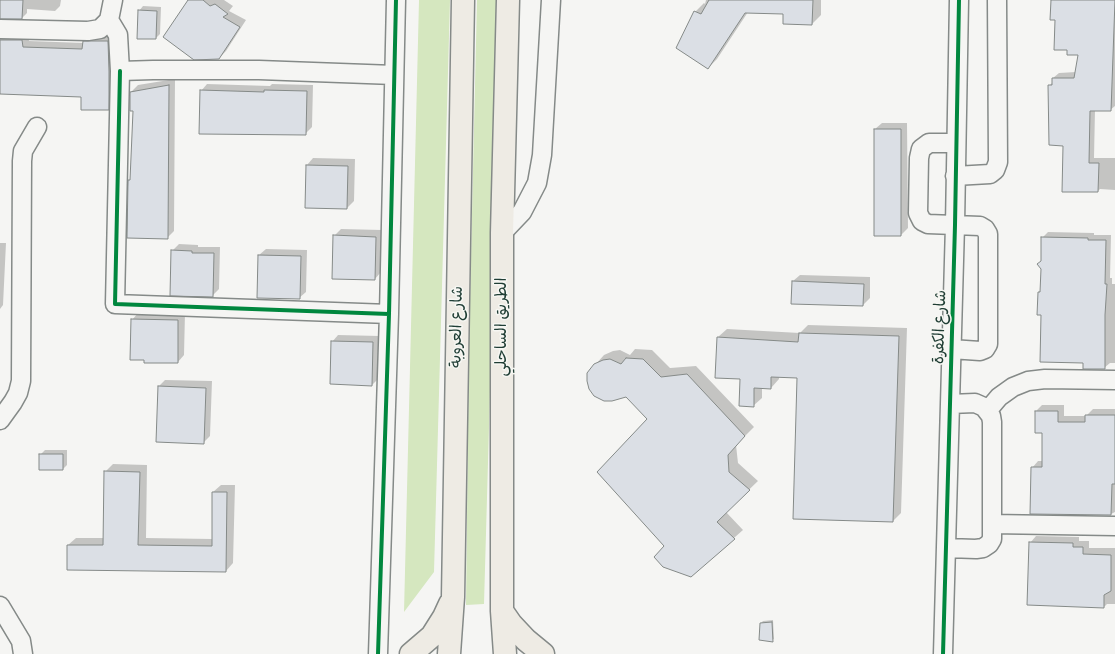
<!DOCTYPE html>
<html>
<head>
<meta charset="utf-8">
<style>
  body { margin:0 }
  canvas { display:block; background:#f5f5f3 }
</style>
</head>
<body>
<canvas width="1115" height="654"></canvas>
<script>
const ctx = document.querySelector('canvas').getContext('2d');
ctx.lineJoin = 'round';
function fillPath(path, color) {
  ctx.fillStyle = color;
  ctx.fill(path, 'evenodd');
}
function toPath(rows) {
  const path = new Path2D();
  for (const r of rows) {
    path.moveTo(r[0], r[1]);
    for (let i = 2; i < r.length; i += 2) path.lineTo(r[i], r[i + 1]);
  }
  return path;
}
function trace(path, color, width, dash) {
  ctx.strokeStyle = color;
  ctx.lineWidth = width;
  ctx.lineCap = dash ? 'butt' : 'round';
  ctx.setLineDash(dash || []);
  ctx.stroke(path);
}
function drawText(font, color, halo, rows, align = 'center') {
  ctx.font = font + ' Caveat,"Playpen Sans Arabic",sans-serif';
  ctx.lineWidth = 3;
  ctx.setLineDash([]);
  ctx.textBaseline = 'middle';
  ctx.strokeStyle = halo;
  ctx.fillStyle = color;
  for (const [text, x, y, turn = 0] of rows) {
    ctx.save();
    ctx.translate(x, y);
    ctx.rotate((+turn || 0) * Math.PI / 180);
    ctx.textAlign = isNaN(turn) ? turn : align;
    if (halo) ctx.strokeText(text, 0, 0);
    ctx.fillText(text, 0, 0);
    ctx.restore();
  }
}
const green = toPath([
  [419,0,450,0,434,572,404,612],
  [477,0,501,0,484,604,466,605,469,343]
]);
const shadow = toPath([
  [0,0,61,0,60,6,55,11,27,9,27,13,22,18,0,18],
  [190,0,224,0,233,6,229,11,246,20,226,51,219,58],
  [706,0,821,0,821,15,812,24,784,13,748,12,717,59,708,68,695,12,704,3,705,4],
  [1052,0,1115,0,1115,106,1110,110,1095,110,1094,158,1115,158,1115,190,1100,189,1098,191,1064,145,1049,86,1053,82,1053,78,1059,73,1076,72,1079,54,1068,49,1056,19],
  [143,6,161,7,160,34,156,38,139,11],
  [0,33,28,34,29,41,84,43,90,35,114,35,115,103,108,109,82,96,0,93],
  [175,79,174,231,167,238,131,179,134,110,131,92,138,85],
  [207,84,270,86,272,84,313,85,312,127,305,134,201,91],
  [882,123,907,123,908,228,901,235,875,129],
  [313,158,355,159,354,201,347,208,307,165],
  [341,229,382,230,381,272,375,279,334,236],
  [1048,232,1094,233,1094,235,1111,235,1110,278,1112,278,1112,284,1115,284,1115,363,1110,363,1104,368,1084,362,1042,314,1039,292,1041,290,1042,238],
  [0,243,6,243,3,305,0,309],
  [179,244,198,245,198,247,220,247,219,289,212,296,172,251],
  [266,249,307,250,306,292,299,298,259,255],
  [800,275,870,277,870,298,863,305,793,281],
  [138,313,185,313,184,355,178,362,132,320],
  [808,325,907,328,901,513,893,521,798,377,779,376,779,379,771,388,762,387,762,398,753,406,741,378,718,337,727,329,800,333],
  [338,335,380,336,379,378,372,385,332,342],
  [635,349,652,350,670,368,696,366,754,427,736,445,738,463,758,481,726,512,743,530,691,576,666,546,649,420,595,365,604,355,613,351,620,350,630,355],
  [165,380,212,381,210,436,203,443,159,386],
  [1042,405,1064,405,1064,416,1086,416,1093,409,1115,409,1115,512,1111,514,1032,468,1038,461,1043,461,1043,432,1036,411],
  [45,450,67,450,67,465,63,469,40,455],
  [113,464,147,465,146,538,213,539,213,492,221,485,235,485,233,563,226,571,68,545,76,538,104,538,105,472],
  [1036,536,1079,537,1079,541,1089,541,1089,548,1115,548,1115,604,1107,604,1104,607,1029,604,1030,543],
  [773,620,774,639,772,640,761,623,763,621]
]);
const building = toPath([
  [0,0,23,0,22,19,0,19,0,0],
  [188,0,203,0,210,6,215,4,228,14,223,17,240,27,219,59,194,60,163,37,188,0],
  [709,0,813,0,812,25,783,24,783,14,745,13,708,69,676,48,694,11,701,14,709,0],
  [1051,0,1115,0,1111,111,1090,111,1089,163,1099,163,1098,192,1062,192,1063,146,1049,145,1048,85,1052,85,1052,78,1074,78,1078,55,1067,55,1067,50,1054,50,1055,20,1050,20,1051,0],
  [138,10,157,11,156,39,137,39,138,10],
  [0,40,22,40,23,47,82,49,83,41,108,41,109,71,109,110,81,110,81,97,0,94,0,40],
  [169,85,168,239,127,238,128,180,130,180,133,111,130,111,130,92,169,85],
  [200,90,264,92,264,90,307,91,306,135,199,134,200,90],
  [874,129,901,129,901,236,874,236,874,129],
  [306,165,348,166,347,209,305,208,306,165],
  [333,235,376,237,375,280,332,279,333,235],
  [1041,237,1088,238,1088,240,1106,240,1105,284,1107,284,1105,315,1105,369,1083,369,1083,363,1040,362,1041,315,1037,315,1038,292,1040,292,1041,269,1037,264,1041,261,1041,237],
  [171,250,192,251,192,253,214,253,213,297,170,296,171,250],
  [258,255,301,256,300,299,257,298,258,255],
  [792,281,864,284,863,306,791,304,792,281],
  [131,319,178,320,178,363,144,363,144,360,130,360,131,319],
  [799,333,899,336,893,522,793,519,797,378,771,377,771,389,754,388,754,407,739,406,740,379,715,378,717,337,798,342,799,333],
  [331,341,373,342,372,386,330,384,331,341],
  [626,358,643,359,661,377,687,374,745,436,728,455,729,472,750,490,717,522,735,539,691,577,663,567,654,557,664,546,597,472,647,419,626,397,612,401,604,401,594,396,589,389,587,381,587,373,594,364,603,360,610,359,621,364,626,358],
  [158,386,206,388,204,444,156,442,158,386],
  [1035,411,1058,411,1058,422,1085,422,1085,415,1115,415,1115,484,1112,484,1111,515,1030,514,1031,467,1042,467,1042,433,1035,433,1035,411],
  [39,454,63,454,63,470,39,470,39,454],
  [104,471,140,472,138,545,212,546,212,492,227,492,226,572,67,570,67,545,103,545,104,471],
  [1029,542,1073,543,1073,547,1083,547,1083,554,1111,555,1111,591,1104,595,1104,608,1027,605,1029,542],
  [772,622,773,642,759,640,760,623,772,622]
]);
const minor = toPath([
  [109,20,118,35,120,71,153,70,259,70,394,75],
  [0,29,88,31,100,29,109,20,113,0],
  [120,71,115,304,389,314],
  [955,176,990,174,995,170,998,162,997,0],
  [502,233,522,212,537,183,542,155,551,0],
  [951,349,980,351,985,349,988,344,988,234,985,229,980,226,928,224,922,221,918,213,919,158,921,149,929,143,956,143],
  [988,410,999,397,1013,387,1028,381,1045,379,1115,380],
  [0,420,13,402,18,393,21,381,22,161,23,151,37,127],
  [992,524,1115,526],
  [947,548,976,549,983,548,989,544,992,539,992,422,991,416,984,407,975,403,950,404],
  [0,606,21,641,23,654],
  [378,654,389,314,396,0],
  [943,654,955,225,959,0]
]);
const highway = toPath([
  [502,611,511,624,526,640,543,654],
  [411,654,432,636,444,617,450,604],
  [449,654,453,597,463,0],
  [505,654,502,611,502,233,508,0]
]);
const cycleway = toPath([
  [120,71,115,304,389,314],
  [378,654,389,314,396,0],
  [943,654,955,225,959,0]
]);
const streetNames = [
  ["شارع العروبة",457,327,-89],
  ["الطريق الساحلي",502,327,-90],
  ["شارع الكفرة",940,327,-88]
];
fillPath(green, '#d5e7bf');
fillPath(shadow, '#0003');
fillPath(building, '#dbdfe5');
trace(building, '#858a88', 1);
trace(minor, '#858a88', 21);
trace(highway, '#858a88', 25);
trace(minor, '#f5f5f3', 18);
trace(highway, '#eeebe4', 22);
trace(cycleway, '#00873e', 4);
drawText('16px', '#1f3d34', '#f6f6f2', streetNames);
</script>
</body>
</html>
